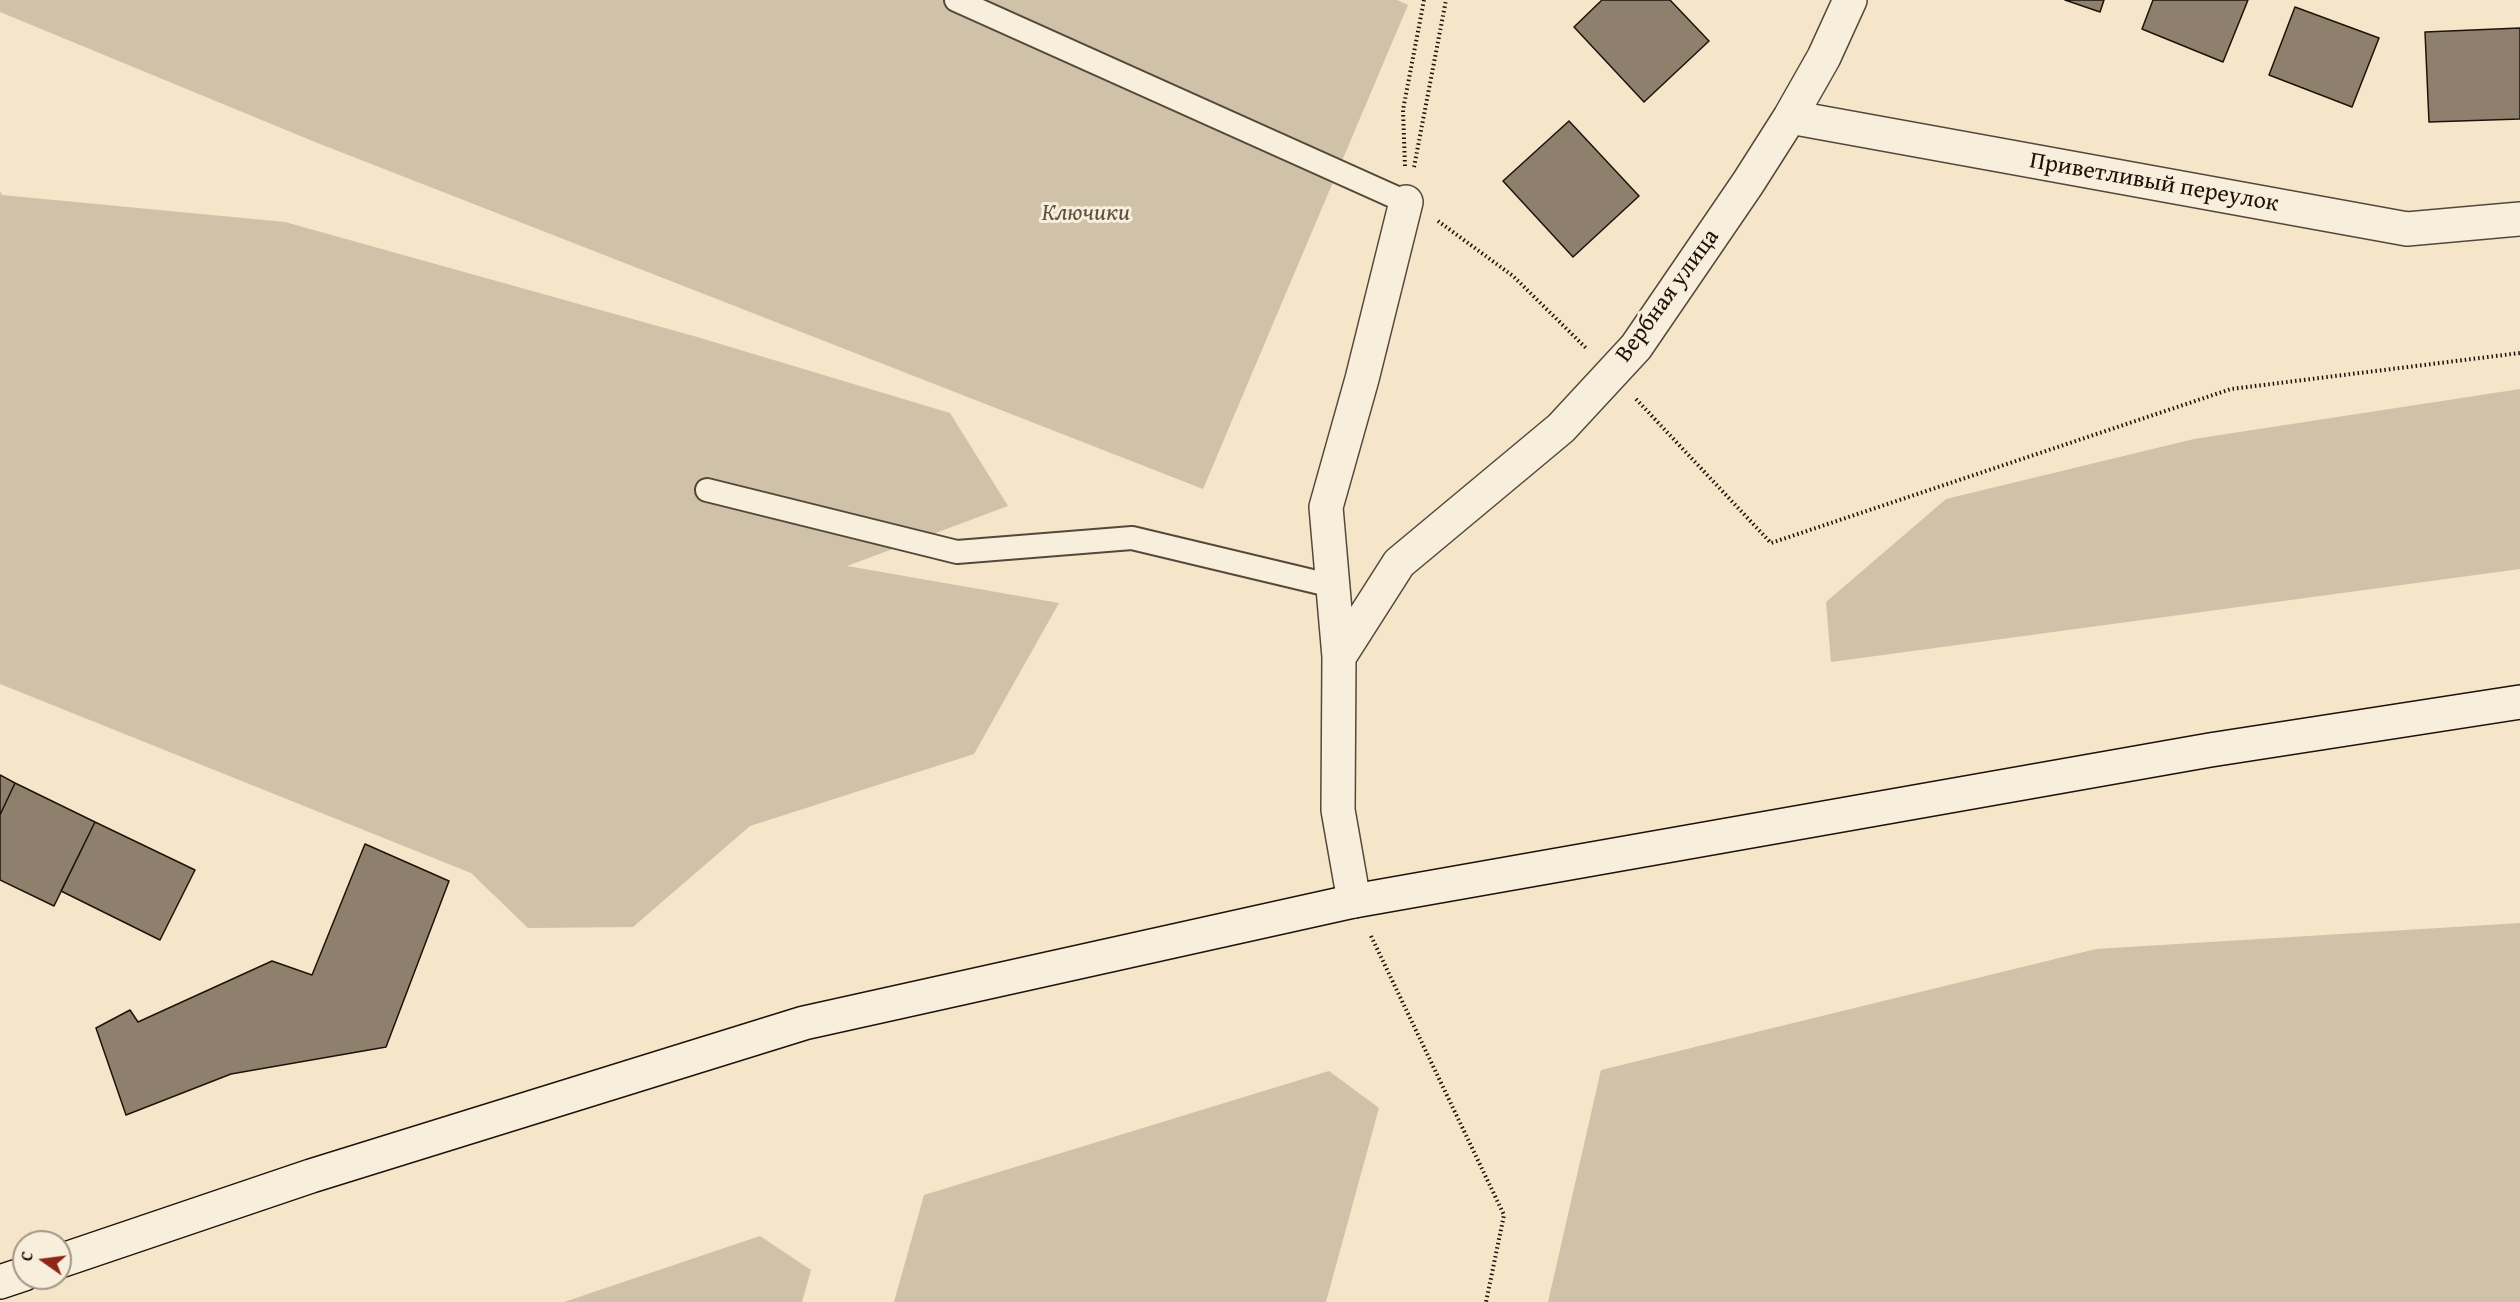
<!DOCTYPE html>
<html>
<head>
<meta charset="utf-8">
<style>
  body { margin:0 }
  #map { position:relative; width:2520px; height:1302px; overflow:hidden; background:#f5e5c9; font-family:"Gentium Book Plus",serif }
  canvas { display:block }
  .north { position:absolute; left:12px; top:1230px; width:60px; height:60px; box-sizing:border-box; background:#f8eedc; border:2px solid #a19688; border-radius:50%; rotate:284deg; font-size:16px; font-weight:700; line-height:24px; text-align:center; color:#1e130a }
  .north::after { content:''; display:block; margin:auto; width:21px; height:27px; background:#8f2418; clip-path:polygon(50% 0,100% 100%,50% 72%,0 100%) }
</style>
</head>
<body>
<div id="map">
<canvas width="2520" height="1302"></canvas>
<div class="north">С</div>
</div>
<script>
const ctx = document.querySelector('canvas').getContext('2d');
ctx.lineJoin = 'round';
function fillPath(path, color) {
  ctx.fillStyle = color;
  ctx.fill(path, 'evenodd');
}
function toPath(rows) {
  const path = new Path2D();
  for (const r of rows) {
    path.moveTo(r[0], r[1]);
    for (let i = 2; i < r.length; i += 2) path.lineTo(r[i], r[i + 1]);
  }
  return path;
}
function trace(path, color, width, dash) {
  ctx.strokeStyle = color;
  ctx.lineWidth = width;
  ctx.lineCap = dash ? 'butt' : 'round';
  ctx.setLineDash(dash || []);
  ctx.stroke(path);
}
function drawText(font, color, halo, rows, align = 'center') {
  ctx.font = font + ' "Gentium Book Plus",serif';
  ctx.lineWidth = 6;
  ctx.setLineDash([]);
  ctx.textBaseline = 'middle';
  ctx.strokeStyle = halo;
  ctx.fillStyle = color;
  for (const [text, x, y, turn = 0] of rows) {
    ctx.save();
    ctx.translate(x, y);
    ctx.rotate((+turn || 0) * Math.PI / 180);
    ctx.textAlign = isNaN(turn) ? turn : align;
    if (halo) ctx.strokeText(text, 0, 0);
    ctx.fillText(text, 0, 0);
    ctx.restore();
  }
}
const green = toPath([
  [0,0,1397,0,1408,5,1203,489,315,142,0,12],
  [0,191,2,195,285,222,697,337,950,413,1008,506,847,566,1059,603,974,754,750,826,633,927,528,928,471,873,0,684],
  [2520,389,2520,569,1831,662,1826,602,1946,499,2194,439],
  [2520,923,2520,1302,1548,1302,1601,1070,2096,949],
  [1329,1071,1379,1108,1326,1302,894,1302,924,1195],
  [760,1236,811,1270,802,1302,564,1302]
]);
const building = toPath([
  [1602,0,1670,0,1709,41,1644,102,1574,27,1602,0],
  [2065,0,2104,0,2100,12,2065,0],
  [2153,0,2248,0,2223,62,2142,29,2153,0],
  [2295,7,2379,38,2352,107,2269,75,2295,7],
  [2520,28,2520,119,2429,122,2425,32,2520,28],
  [1569,121,1639,196,1573,257,1503,181,1569,121],
  [0,775,15,783,0,815,0,775],
  [15,783,95,822,54,906,0,880,0,815,15,783],
  [95,822,195,870,160,940,61,891,95,822],
  [365,844,449,881,386,1047,231,1074,126,1115,96,1028,130,1010,138,1022,272,961,312,975,365,844]
]);
const path = toPath([
  [1405,166,1403,110,1424,0],
  [1414,167,1446,0],
  [1438,221,1513,276,1587,349],
  [1636,399,1771,543,2231,389,2520,353],
  [1371,936,1504,1215,1486,1302]
]);
const lane = toPath([
  [956,0,1406,202],
  [707,490,957,552,1132,538,1333,586]
]);
const street = toPath([
  [1790,117,2407,229,2520,219],
  [1339,657,1399,563,1561,428,1636,347,1748,183,1790,117,1824,57,1850,0],
  [1354,901,1338,810,1339,657,1326,507,1362,379,1406,202]
]);
const secondary = toPath([
  [60,1261,311,1176,804,1023,1354,901,2210,750,2520,702],
  [0,1282,24,1274]
]);
const streetNames = [
  ["Приветливый переулок",2154,183,10],
  ["Вербная улица",1668,296,-54]
];
const parkNames = [
  ["Ключики",1086,214]
];
fillPath(green, '#d0c1a9');
fillPath(building, '#8e806d');
trace(building, '#1e130a', 1.5);
trace(lane, '#54483a', 26);
trace(street, '#54483a', 36);
trace(secondary, '#1e130a', 36);
trace(path, '#1e130a', 4, [1.5, 3]);
trace(lane, '#f8eedc', 22);
trace(street, '#f8eedc', 33);
trace(secondary, '#f8eedc', 33);
drawText('24px', '#1e130a', '#f8eedc', streetNames);
drawText('italic 24px', '#5c5042', '#f8eedc', parkNames);
</script>
</body>
</html>
